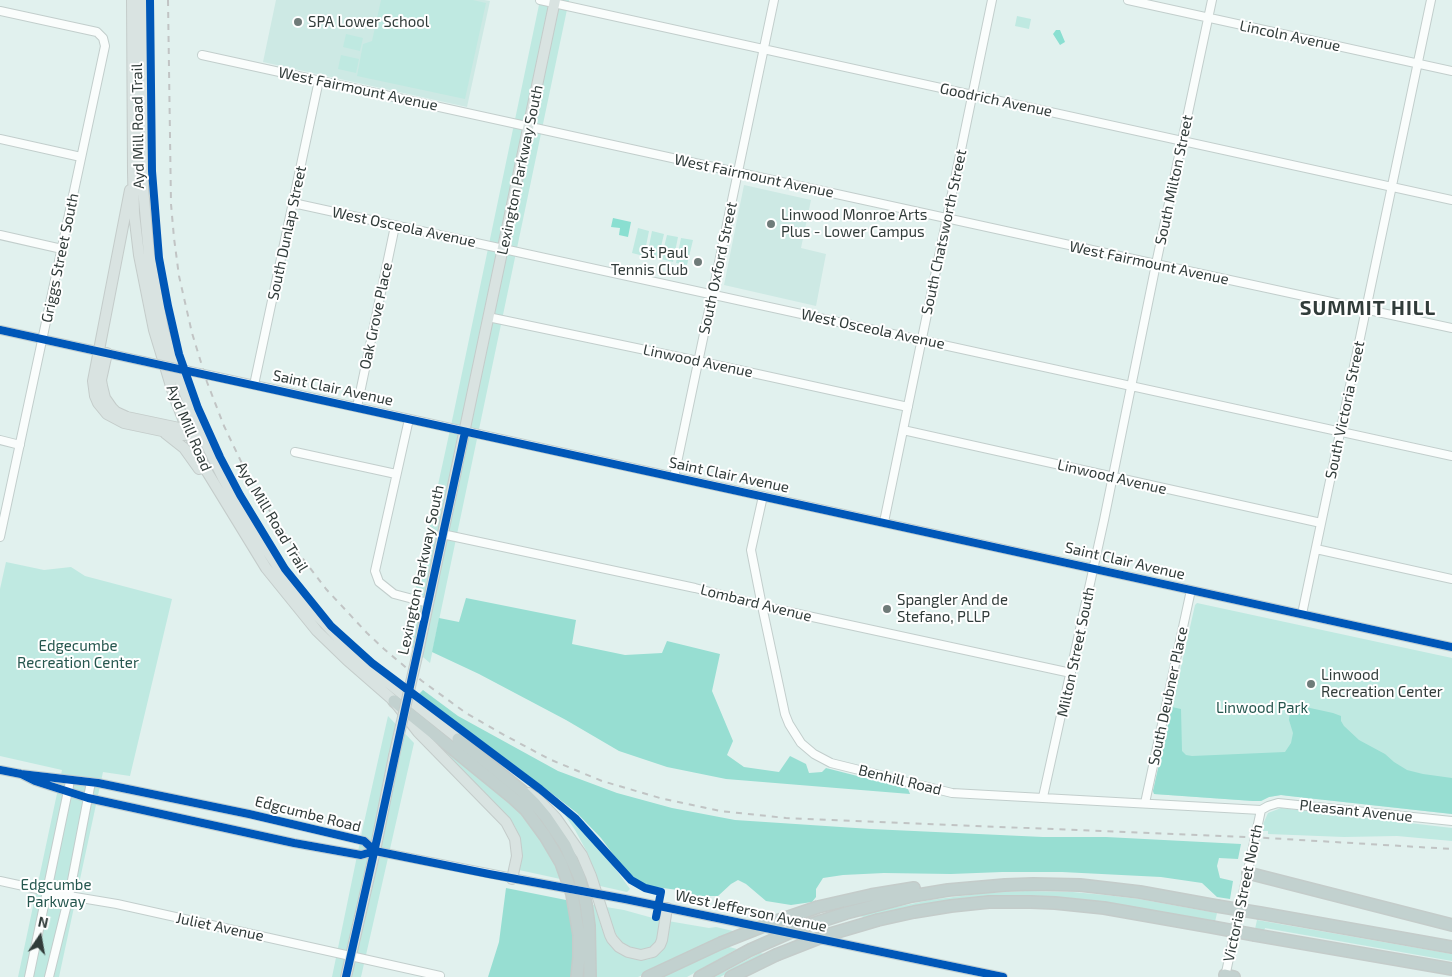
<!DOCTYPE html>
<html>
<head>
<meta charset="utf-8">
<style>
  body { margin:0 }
  #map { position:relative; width:1452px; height:977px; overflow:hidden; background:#e1f1ee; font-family:"Exo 2",sans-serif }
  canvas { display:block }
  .north { position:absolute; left:15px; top:912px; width:50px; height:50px; -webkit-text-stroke:4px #fff; paint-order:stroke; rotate:12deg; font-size:14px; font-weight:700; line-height:20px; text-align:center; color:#313c3a }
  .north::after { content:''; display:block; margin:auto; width:18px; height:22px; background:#313c3a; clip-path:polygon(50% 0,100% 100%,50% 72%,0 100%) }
</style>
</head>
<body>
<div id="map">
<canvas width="1452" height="977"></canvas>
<div class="north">N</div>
</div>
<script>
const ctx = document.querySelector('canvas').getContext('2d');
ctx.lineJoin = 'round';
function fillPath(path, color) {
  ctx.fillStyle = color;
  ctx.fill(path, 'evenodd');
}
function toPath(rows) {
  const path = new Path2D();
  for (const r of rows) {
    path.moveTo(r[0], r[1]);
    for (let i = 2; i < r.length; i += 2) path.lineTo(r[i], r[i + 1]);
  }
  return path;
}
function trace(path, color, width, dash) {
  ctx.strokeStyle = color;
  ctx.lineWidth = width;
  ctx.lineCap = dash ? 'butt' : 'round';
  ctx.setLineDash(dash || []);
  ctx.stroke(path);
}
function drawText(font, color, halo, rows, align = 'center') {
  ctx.font = font + ' "Exo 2",sans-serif';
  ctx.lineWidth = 4;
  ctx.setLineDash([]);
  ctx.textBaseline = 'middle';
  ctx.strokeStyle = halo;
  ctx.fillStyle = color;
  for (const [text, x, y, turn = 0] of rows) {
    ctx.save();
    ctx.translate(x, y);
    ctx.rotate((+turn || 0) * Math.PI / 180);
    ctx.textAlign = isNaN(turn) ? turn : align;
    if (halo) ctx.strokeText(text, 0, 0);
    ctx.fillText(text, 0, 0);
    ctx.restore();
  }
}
const built = toPath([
  [276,0,484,0,490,1,467,107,263,62],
  [744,185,811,200,801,248,826,254,816,306,724,285]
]);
const green = toPath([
  [381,0,473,0,486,3,465,99,357,76,363,44,372,41],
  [540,0,569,0,430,663,404,641,453,416],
  [1017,16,1031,19,1029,29,1015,26],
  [346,34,363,38,360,51,343,47],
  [341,55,359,59,356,73,338,69],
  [638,228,649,231,644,256,632,253],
  [652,231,664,234,658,259,647,256],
  [667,235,678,237,673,262,661,259],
  [681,238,693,240,687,265,676,263],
  [6,562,44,570,71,567,85,576,172,599,130,776,103,772,59,977,18,977,62,770,0,756,0,589],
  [1197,603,1452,658,1452,814,1289,796,1281,795,1269,797,1261,801,1253,801,1154,794,1153,791,1172,707,1195,605],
  [388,716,414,743,361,977,332,977,363,827],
  [425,733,527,816,565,880,519,870,516,829,512,822,501,810,425,734],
  [1281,808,1452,828,1452,841,1397,836,1344,837,1268,834,1268,831,1262,831,1264,822,1268,813],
  [566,814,587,834,604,853,630,889,627,892,600,886,587,852,575,830,565,815],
  [1026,891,1073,892,1105,895,1139,899,1217,913,1215,922,1096,902,1060,898,1007,896,971,898,931,903,864,917,859,916,891,908,930,900,985,893],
  [589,904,599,906,627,956,638,960,650,959,661,952,667,942,668,921,709,928,716,927,733,931,733,934,638,977,593,977],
  [606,907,624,910,660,920,660,936,655,947,638,953,622,943,614,931],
  [1257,920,1452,954,1452,961,1265,928,1264,931,1255,929],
  [725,946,737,949,687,977,660,977],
  [760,953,765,954,720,977,714,977]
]);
const forest = toPath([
  [466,598,576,620,572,644,625,655,662,653,667,641,720,654,712,691,733,741,727,755,744,767,779,772,790,756,806,764,809,773,822,772,826,768,908,789,910,794,726,779,667,767,619,751,566,720,479,674,432,652,439,618,459,622],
  [423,690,458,716,558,771,617,793,672,808,735,820,871,829,1043,837,1106,837,1241,844,1238,859,1219,858,1217,866,1220,878,1233,881,1230,899,1217,897,1202,883,1161,877,1062,872,1002,872,951,874,884,873,843,875,823,878,816,889,816,897,812,902,791,905,766,901,746,884,738,880,731,884,718,896,698,896,678,890,648,886,636,879,624,869,601,838,577,813,546,789,419,694],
  [1301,706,1333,713,1341,716,1341,721,1344,726,1359,740,1385,754,1394,762,1407,770,1423,774,1452,778,1452,814,1289,796,1281,795,1269,797,1261,801,1253,801,1154,794,1153,791,1172,707,1181,709,1182,751,1186,755,1192,756,1285,752,1291,743,1293,733,1289,720,1290,713,1298,713],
  [506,888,571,901,575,937,572,977,488,977,499,942]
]);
const water = toPath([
  [1056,30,1060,30,1065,42,1060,45,1053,34],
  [613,218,631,222,628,237,619,235,620,228,611,227]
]);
const minor = toPath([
  [540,0,1452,200],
  [1128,0,1452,71],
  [0,11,97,32,103,38,105,46,0,537],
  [202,55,1156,264,1452,328],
  [0,139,81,157],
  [293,203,1452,456],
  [0,235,62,249],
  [488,317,698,361,908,407],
  [0,330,143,361],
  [227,379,1452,647],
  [254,385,319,80],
  [357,407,395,226],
  [409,419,375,571,379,582,394,594,428,603],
  [903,430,1321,523],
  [0,440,20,445],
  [295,452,396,474],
  [674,477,774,0],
  [763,496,751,550,762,606,785,714,789,724,801,743,814,754,831,763,952,793,1261,810],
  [884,522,992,0],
  [442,534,695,588,771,608,1071,673],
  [1316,549,1452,579],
  [1302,614,1431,0],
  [0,770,21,774,98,783,249,814,364,841,375,851],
  [21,774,35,781,88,798,294,843,361,855,375,851,533,882],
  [1043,797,1104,520,1156,264,1212,0],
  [1145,803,1191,590],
  [1261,810,1268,806,1278,803,1452,821],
  [0,881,69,896,117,904,440,976],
  [625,899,1003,977],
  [29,977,69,786],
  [49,977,69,896,91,782],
  [1225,977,1261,810]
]);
const major = toPath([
  [132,0,133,172,134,213,139,255,154,330,174,396,187,429,206,470,266,568,317,631,347,660,394,701,418,732,506,822,515,839,517,856,512,879],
  [142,0,143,188,149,254,163,329,174,366,200,431,223,478,249,524,282,573,315,613,348,648,380,676,464,743],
  [130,190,93,381,95,396,98,403,107,414,124,423,181,435,190,435,194,434],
  [107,353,101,380,102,386,105,398,112,408,116,412,127,417,184,429],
  [165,433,184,448,199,469],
  [418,652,555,0],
  [529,793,539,800,556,818,582,855,591,876,610,935,612,939,619,947,628,952,641,955,653,952,660,945,662,940,667,908],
  [346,977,375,851,394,756]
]);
const highway = toPath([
  [394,701,513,798,526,810,545,836,561,863,572,894,579,935,579,957,577,977],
  [458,739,522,791,535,804,546,817,565,845,579,876,586,904,589,926,590,977],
  [1248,873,1452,925],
  [818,907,871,895,914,888],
  [846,913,912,896,948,890,1005,885,1033,884,1080,885,1106,888,1140,892,1217,906],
  [1260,913,1452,947],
  [878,920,914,912,951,906,989,902,1031,902,1055,903,1104,908,1212,927],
  [1255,935,1452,969],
  [1225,975,1234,977],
  [648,977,721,943],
  [700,977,750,950],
  [731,977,776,955]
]);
const rail = toPath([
  [168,0,171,204,174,238,179,276,192,333,207,382,224,426,247,474,261,498,294,547,326,589,367,633,384,649,422,681,466,713,506,736,549,759,602,781,660,798,720,811,786,818,1267,838,1452,849]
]);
const minorBridge = toPath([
  [143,361,227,379],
  [533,882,625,899]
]);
const majorBridge = toPath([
  [394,756,418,652]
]);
const highwayBridge = toPath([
  [1217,906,1260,913],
  [1212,927,1255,935],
  [721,943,774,922,818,907],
  [750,950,800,928,846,913],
  [776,955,827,935,878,920]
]);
const cycleway = toPath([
  [150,0,152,171,159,258,168,306,179,354,198,408,220,457,240,495,285,569,331,626,372,663,540,789,575,818,631,880,645,888,661,892,656,917],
  [0,330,1452,647],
  [0,770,21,774,98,783,249,814,364,841,375,851],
  [21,774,35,781,88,798,294,843,361,855,375,851,489,874,625,899,1003,977],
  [346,977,379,830,465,432]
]);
const markers = [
  [298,22,5,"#6f7b79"],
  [771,224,5,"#6f7b79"],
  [698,262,5,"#6f7b79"],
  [887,609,5,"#6f7b79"],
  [1311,684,5,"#6f7b79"]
];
const poiNames = [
  ["SPA Lower School",308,22],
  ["Linwood Monroe Arts",781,215],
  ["Plus - Lower Campus",781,232],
  ["St Paul",688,253,"right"],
  ["Tennis Club",688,270,"right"],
  ["Spangler And de",897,600],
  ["Stefano, PLLP",897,617],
  ["Linwood",1321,675],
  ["Recreation Center",1321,692]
];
const streetNames = [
  ["Lincoln Avenue",1290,36,12],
  ["West Fairmount Avenue",358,89,12],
  ["Goodrich Avenue",996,100,12],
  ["Ayd Mill Road Trail",138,126,-91],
  ["Lexington Parkway South",520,170,-78],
  ["West Fairmount Avenue",754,176,12],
  ["South Milton Street",1174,180,-78],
  ["West Osceola Avenue",404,227,12],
  ["South Chatsworth Street",944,232,-78],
  ["South Dunlap Street",287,233,-78],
  ["Griggs Street South",60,258,-78],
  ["West Fairmount Avenue",1149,263,12],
  ["South Oxford Street",718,268,-78],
  ["Oak Grove Place",376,316,-78],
  ["West Osceola Avenue",873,329,12],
  ["Linwood Avenue",698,361,12],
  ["Saint Clair Avenue",333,388,12],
  ["South Victoria Street",1345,410,-78],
  ["Ayd Mill Road",189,428,67],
  ["Saint Clair Avenue",729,475,12],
  ["Linwood Avenue",1112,477,13],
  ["Ayd Mill Road Trail",272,517,59],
  ["Saint Clair Avenue",1125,561,13],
  ["Lexington Parkway South",421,570,-78],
  ["Lombard Avenue",756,603,14],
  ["Milton Street South",1076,652,-78],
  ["South Deubner Place",1168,696,-78],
  ["Benhill Road",900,780,14],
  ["Pleasant Avenue",1356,811,6],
  ["Edgcumbe Road",308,814,14],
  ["Victoria Street North",1243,893,-78],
  ["West Jefferson Avenue",751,911,12],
  ["Juliet Avenue",220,927,12]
];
const parkNames = [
  ["Edgecumbe",78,646],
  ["Recreation Center",78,663],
  ["Linwood Park",1262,708],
  ["Edgcumbe",56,885],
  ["Parkway",56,902]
];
const districtNames = [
  ["SUMMIT HILL",1368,308]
];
fillPath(built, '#cde9e4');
fillPath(green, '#bfe9e1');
fillPath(forest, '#97ded2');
fillPath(water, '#8adfd1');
trace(minor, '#c2cecc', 10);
trace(major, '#c4ccca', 12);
trace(highway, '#c4ccca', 14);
trace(minor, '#fafdfc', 8);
trace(major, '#d9e3e1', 10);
trace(highway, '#c2d1cf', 11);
trace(rail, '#c1c4c4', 2, [6, 6]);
trace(minorBridge, '#c2cecc', 10, []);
trace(majorBridge, '#c4ccca', 12, []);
trace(highwayBridge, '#c4ccca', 14, []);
trace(minorBridge, '#fafdfc', 8);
trace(majorBridge, '#d9e3e1', 10);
trace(highwayBridge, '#c2d1cf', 11);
trace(cycleway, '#0057b8', 8);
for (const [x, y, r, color] of markers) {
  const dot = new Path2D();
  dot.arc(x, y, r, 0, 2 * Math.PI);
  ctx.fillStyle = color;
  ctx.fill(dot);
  trace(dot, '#fff', 2);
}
drawText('15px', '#313c3a', '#fff', poiNames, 'left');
drawText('15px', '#313c3a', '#fff', streetNames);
drawText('15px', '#25564e', '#fff', parkNames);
ctx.letterSpacing = '1px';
drawText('bold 20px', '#313c3a', '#fff', districtNames);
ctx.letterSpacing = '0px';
</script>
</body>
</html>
